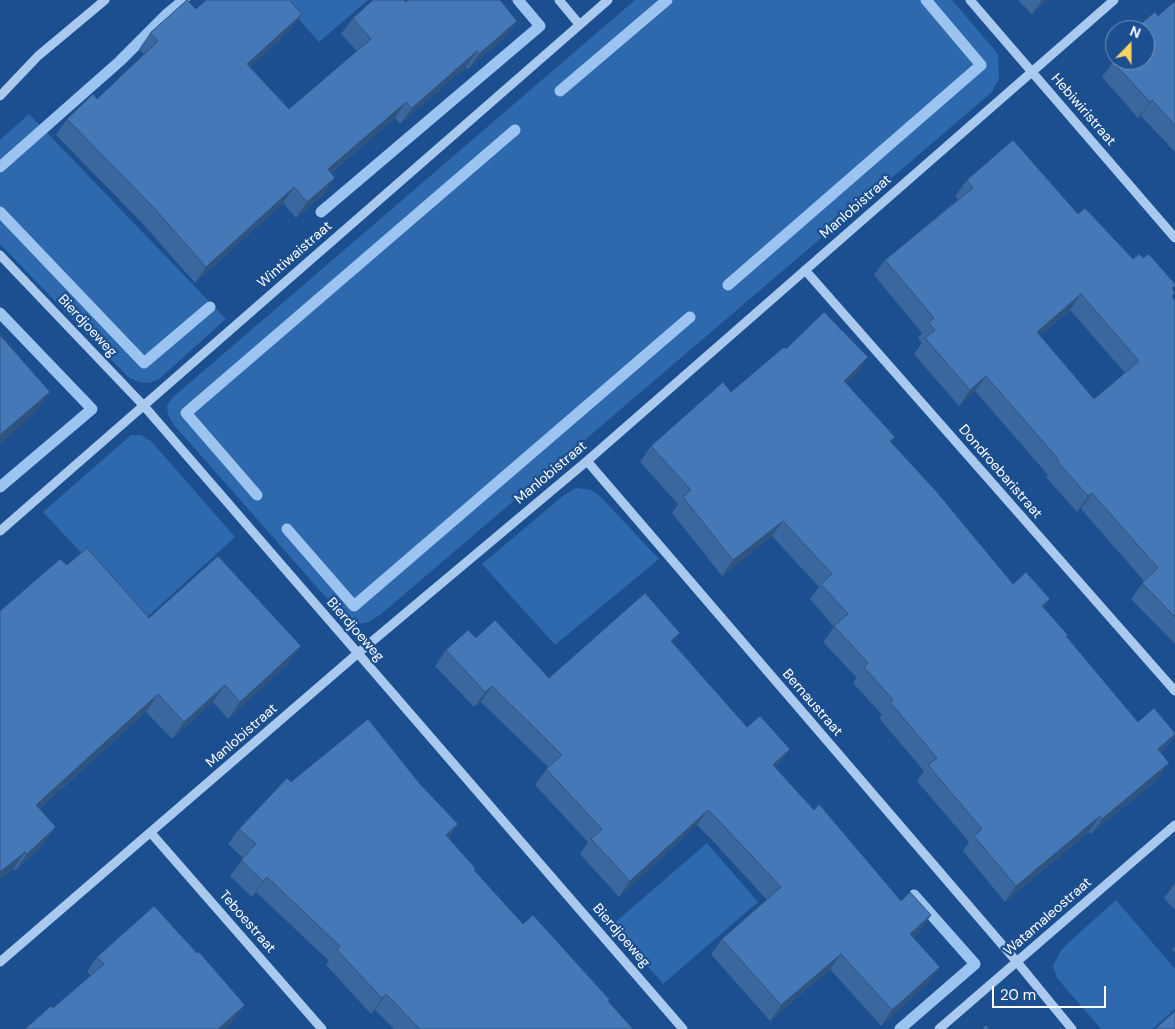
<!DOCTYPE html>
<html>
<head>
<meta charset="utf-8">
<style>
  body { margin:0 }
  #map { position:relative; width:1175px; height:1029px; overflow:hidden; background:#1b4f8f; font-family:"DM Sans",sans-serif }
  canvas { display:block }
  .north { position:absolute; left:1105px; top:20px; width:50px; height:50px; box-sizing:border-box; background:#1b4f8f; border:1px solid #7695bc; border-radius:50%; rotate:22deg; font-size:14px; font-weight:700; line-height:20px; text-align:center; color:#fff }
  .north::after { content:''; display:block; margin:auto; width:18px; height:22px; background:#ffd166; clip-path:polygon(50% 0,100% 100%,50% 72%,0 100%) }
  .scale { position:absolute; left:992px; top:986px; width:114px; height:22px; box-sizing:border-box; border:2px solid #fff; border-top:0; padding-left:6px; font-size:15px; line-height:18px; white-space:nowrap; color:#fff; -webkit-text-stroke:4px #1b4f8f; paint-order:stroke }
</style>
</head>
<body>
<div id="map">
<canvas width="1175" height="1029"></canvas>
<div class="north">N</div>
<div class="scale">20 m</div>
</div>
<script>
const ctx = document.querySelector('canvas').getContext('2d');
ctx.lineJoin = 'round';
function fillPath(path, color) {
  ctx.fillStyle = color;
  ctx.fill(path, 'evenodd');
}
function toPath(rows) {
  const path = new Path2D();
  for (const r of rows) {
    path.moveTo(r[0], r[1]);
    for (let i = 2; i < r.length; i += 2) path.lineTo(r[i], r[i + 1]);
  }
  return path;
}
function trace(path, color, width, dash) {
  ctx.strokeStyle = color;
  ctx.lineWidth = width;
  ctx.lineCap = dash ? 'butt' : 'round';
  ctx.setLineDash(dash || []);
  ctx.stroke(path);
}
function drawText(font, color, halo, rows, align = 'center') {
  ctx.font = font + ' "DM Sans",sans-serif';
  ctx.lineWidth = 4.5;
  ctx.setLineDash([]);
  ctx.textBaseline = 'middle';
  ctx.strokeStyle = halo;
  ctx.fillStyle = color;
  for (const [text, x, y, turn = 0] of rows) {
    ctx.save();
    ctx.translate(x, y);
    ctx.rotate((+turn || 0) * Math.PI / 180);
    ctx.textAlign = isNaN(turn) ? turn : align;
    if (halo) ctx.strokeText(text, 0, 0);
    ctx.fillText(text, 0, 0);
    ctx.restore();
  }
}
const green = toPath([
  [282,0,368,0,319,42],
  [635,0,952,0,998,54,999,79,992,92,380,615,368,622,359,624,349,621,339,612,174,425,168,415,167,406,172,398],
  [29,114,226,319,158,380,148,383,139,382,128,377,0,244,0,140],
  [131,435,141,435,151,441,235,537,144,620,43,512],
  [577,488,591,490,598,494,659,559,555,645,482,564,564,495],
  [707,843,758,902,663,984,612,925],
  [1116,900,1175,969,1175,1009,1152,1029,1101,1029,1057,978,1053,966,1060,952,1068,943]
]);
const stream = toPath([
  [560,91,667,0],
  [0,167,120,61,168,13,184,0],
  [0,212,144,363,210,307],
  [321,212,540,26,518,0],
  [728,285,981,65,926,0],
  [0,313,92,409,0,487],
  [257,495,186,413,515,130],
  [287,529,354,606,690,317],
  [900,1029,975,964,914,895]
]);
const minor = toPath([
  [559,0,579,24],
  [970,0,1175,238],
  [0,96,38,56,105,0],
  [0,255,144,406,683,1029],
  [805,270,1175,691],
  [587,461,1017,962,1072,1029],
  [0,531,608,0],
  [151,833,322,1029],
  [0,962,357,654,587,461,1114,0],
  [939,1029,1175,825]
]);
const wall = toPath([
  [1018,0,1048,0,1032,14],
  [1175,1,1175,152,1141,116,1138,118,1102,77,1113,62,1145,60,1158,16],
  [406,2,517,21,506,36,468,69,466,67,400,124,395,118,331,173,324,194,296,218,283,203,195,283,144,225,56,135,67,119,97,99,144,54,139,49,150,33,196,9,302,14,290,30,250,67,289,109,357,51,341,34,353,18],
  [967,180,1078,214,1133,259,1143,258,1175,284,1175,286,1173,289,1173,297,1175,300,1175,644,1131,599,1144,581,1081,509,1077,512,1046,477,1048,475,975,391,959,406,914,354,922,343,918,338,922,333,874,275,885,260,958,199,955,196],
  [1070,310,1125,373,1094,399,1040,336],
  [786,349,868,357,857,373,846,383,895,437,891,442,1013,584,1044,608,1068,635,1066,637,1138,722,1175,733,1175,735,1165,749,1161,753,1158,779,1091,834,1089,832,1005,902,963,851,969,842,917,781,924,771,879,718,882,715,853,683,857,678,823,642,834,627,810,599,819,587,772,536,722,576,672,513,678,504,640,462,651,446,731,392],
  [67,565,149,618,289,663,228,719,213,702,172,739,146,712,39,809,44,844,15,871,13,869],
  [476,638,549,678,673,643,779,764,775,768,814,810,901,901,931,915,920,931,913,937,929,982,881,1026,830,969,770,1021,711,954,722,939,767,900,711,839,697,825,619,897,580,854,588,842,535,785,548,767,481,702,474,707,435,666,446,650],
  [291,782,420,784,458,824,448,838,474,870,523,924,610,1000,609,1002,633,1029,394,1029,375,1010,371,1014,326,965,329,961,256,892,252,897,230,876,243,858,228,844,239,829],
  [1175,883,1175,910,1164,898],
  [1175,946,1175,952,1172,950],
  [97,957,234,1020,224,1029,25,1029,51,1006,53,1008,91,976,87,972]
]);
const shadedWall = toPath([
  [1042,0,1048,0,1032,14],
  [302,14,290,30,236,80,247,64],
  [517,21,506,36,468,69,479,54],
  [477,51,466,67,400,124,412,108],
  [1152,100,1141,116,1138,118,1150,102],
  [406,102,395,118,316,185,328,169],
  [335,178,324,194,296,218,307,202],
  [294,187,283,203,195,283,206,267],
  [1081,294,1070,310,1026,348,1037,332],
  [868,357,857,373,833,397,844,381],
  [986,376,975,391,959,406,970,390],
  [50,392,34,414,0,444,0,435],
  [1092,493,1081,509,1077,512,1088,496],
  [783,521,772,536,722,576,733,560],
  [1050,599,1039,615,1042,606],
  [680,633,669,648,671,641],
  [301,646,289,663,228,719,240,702],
  [225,685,213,702,172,739,184,722],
  [492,686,481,702,474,707,485,692],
  [158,694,146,712,24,822,36,805],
  [1175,734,1165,749,1147,764,1158,749],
  [790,749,779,764,762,780,773,765],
  [1169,763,1158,779,1091,834,1102,819],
  [708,810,697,825,619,897,630,881],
  [1100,816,1089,832,1005,902,1016,886],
  [458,824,447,839,446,835],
  [56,827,44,844,15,871,27,854],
  [25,852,13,869,0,880,0,872],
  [267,877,256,892,252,897,263,881],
  [931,915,920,931,899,949,910,934],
  [841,954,830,969,770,1021,781,1005],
  [940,967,929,982,881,1026,892,1010],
  [386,994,375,1010,371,1014,382,998],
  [245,1005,234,1020,224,1029,218,1029]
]);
const building = toPath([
  [187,0,196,9,206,0,289,0,302,14,247,64,289,109,371,39,353,18,373,0,404,0,406,2,408,0,500,0,517,21,479,54,477,51,412,108,406,102,328,169,335,178,307,202,294,187,206,267,155,209,67,119,93,94,97,99,158,41,150,33,187,0],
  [1175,1,1175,125,1152,100,1150,102,1113,62,1115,60,1145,60,1145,30,1133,30,1155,12,1158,16,1175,1],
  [1013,140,1078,214,1085,208,1133,259,1139,254,1143,258,1149,254,1175,284,1175,286,1172,288,1175,293,1172,296,1175,300,1175,617,1142,583,1158,568,1092,493,1088,496,1057,461,1059,460,986,376,970,390,925,338,935,330,929,323,934,318,885,260,973,188,967,180,1013,140],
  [1081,294,1139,361,1094,399,1037,332,1081,294],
  [824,312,868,357,844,381,895,437,890,441,936,491,1013,584,1026,572,1050,599,1042,606,1068,635,1066,636,1138,722,1154,708,1175,733,1175,734,1158,749,1169,763,1102,819,1100,816,1016,886,974,836,982,829,928,765,937,758,890,702,893,700,864,667,868,663,834,626,848,614,821,584,832,574,783,521,733,560,683,497,691,490,651,446,723,382,731,392,784,347,786,349,824,312],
  [0,335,50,392,0,435,0,335],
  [87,548,149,618,218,556,301,646,240,702,225,685,184,722,158,694,36,805,56,827,27,854,25,852,0,872,0,611,60,559,67,565,87,548],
  [645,593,680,633,671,641,747,727,760,716,790,749,773,765,814,810,819,804,901,901,910,892,931,915,910,934,940,967,892,1010,841,954,781,1005,722,939,781,887,722,824,708,810,630,881,591,839,602,829,546,769,562,755,492,686,485,692,446,650,468,630,476,638,495,620,549,678,645,593],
  [368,719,420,784,458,824,446,835,476,869,474,870,523,924,533,915,610,1000,608,1001,633,1029,420,1029,386,994,382,998,337,950,340,946,267,877,263,881,241,860,256,844,239,829,287,778,291,782,368,719],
  [154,906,197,953,199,952,245,1005,218,1029,26,1029,26,1028,51,1006,53,1008,104,964,97,957,154,906],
  [1175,1011,1175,1029,1155,1029,1175,1011],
  [986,1025,989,1029,982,1029,986,1025]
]);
const streetNames = [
  ["Hebiwiristraat",1083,110,49],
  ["Manlobistraat",856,207,-41],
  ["Wintiwaistraat",295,255,-41],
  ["Bierdjoeweg",87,326,47],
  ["Dondroebaristraat",1000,472,49],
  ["Manlobistraat",551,473,-40],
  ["Bierdjoeweg",355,630,49],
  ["Bernaustraat",812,703,49],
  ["Manlobistraat",242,736,-41],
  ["Watamaleostraat",1048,917,-41],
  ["Teboestraat",247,922,49],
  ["Bierdjoeweg",621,936,49]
];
fillPath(green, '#2e69ad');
trace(stream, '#9cc4f0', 11);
trace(minor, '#a9c9ee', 9);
fillPath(wall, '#3a679d');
fillPath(shadedWall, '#305480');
fillPath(building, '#4478b7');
trace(building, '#305480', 1);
drawText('14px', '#fff', '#1b4f8f', streetNames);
</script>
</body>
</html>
